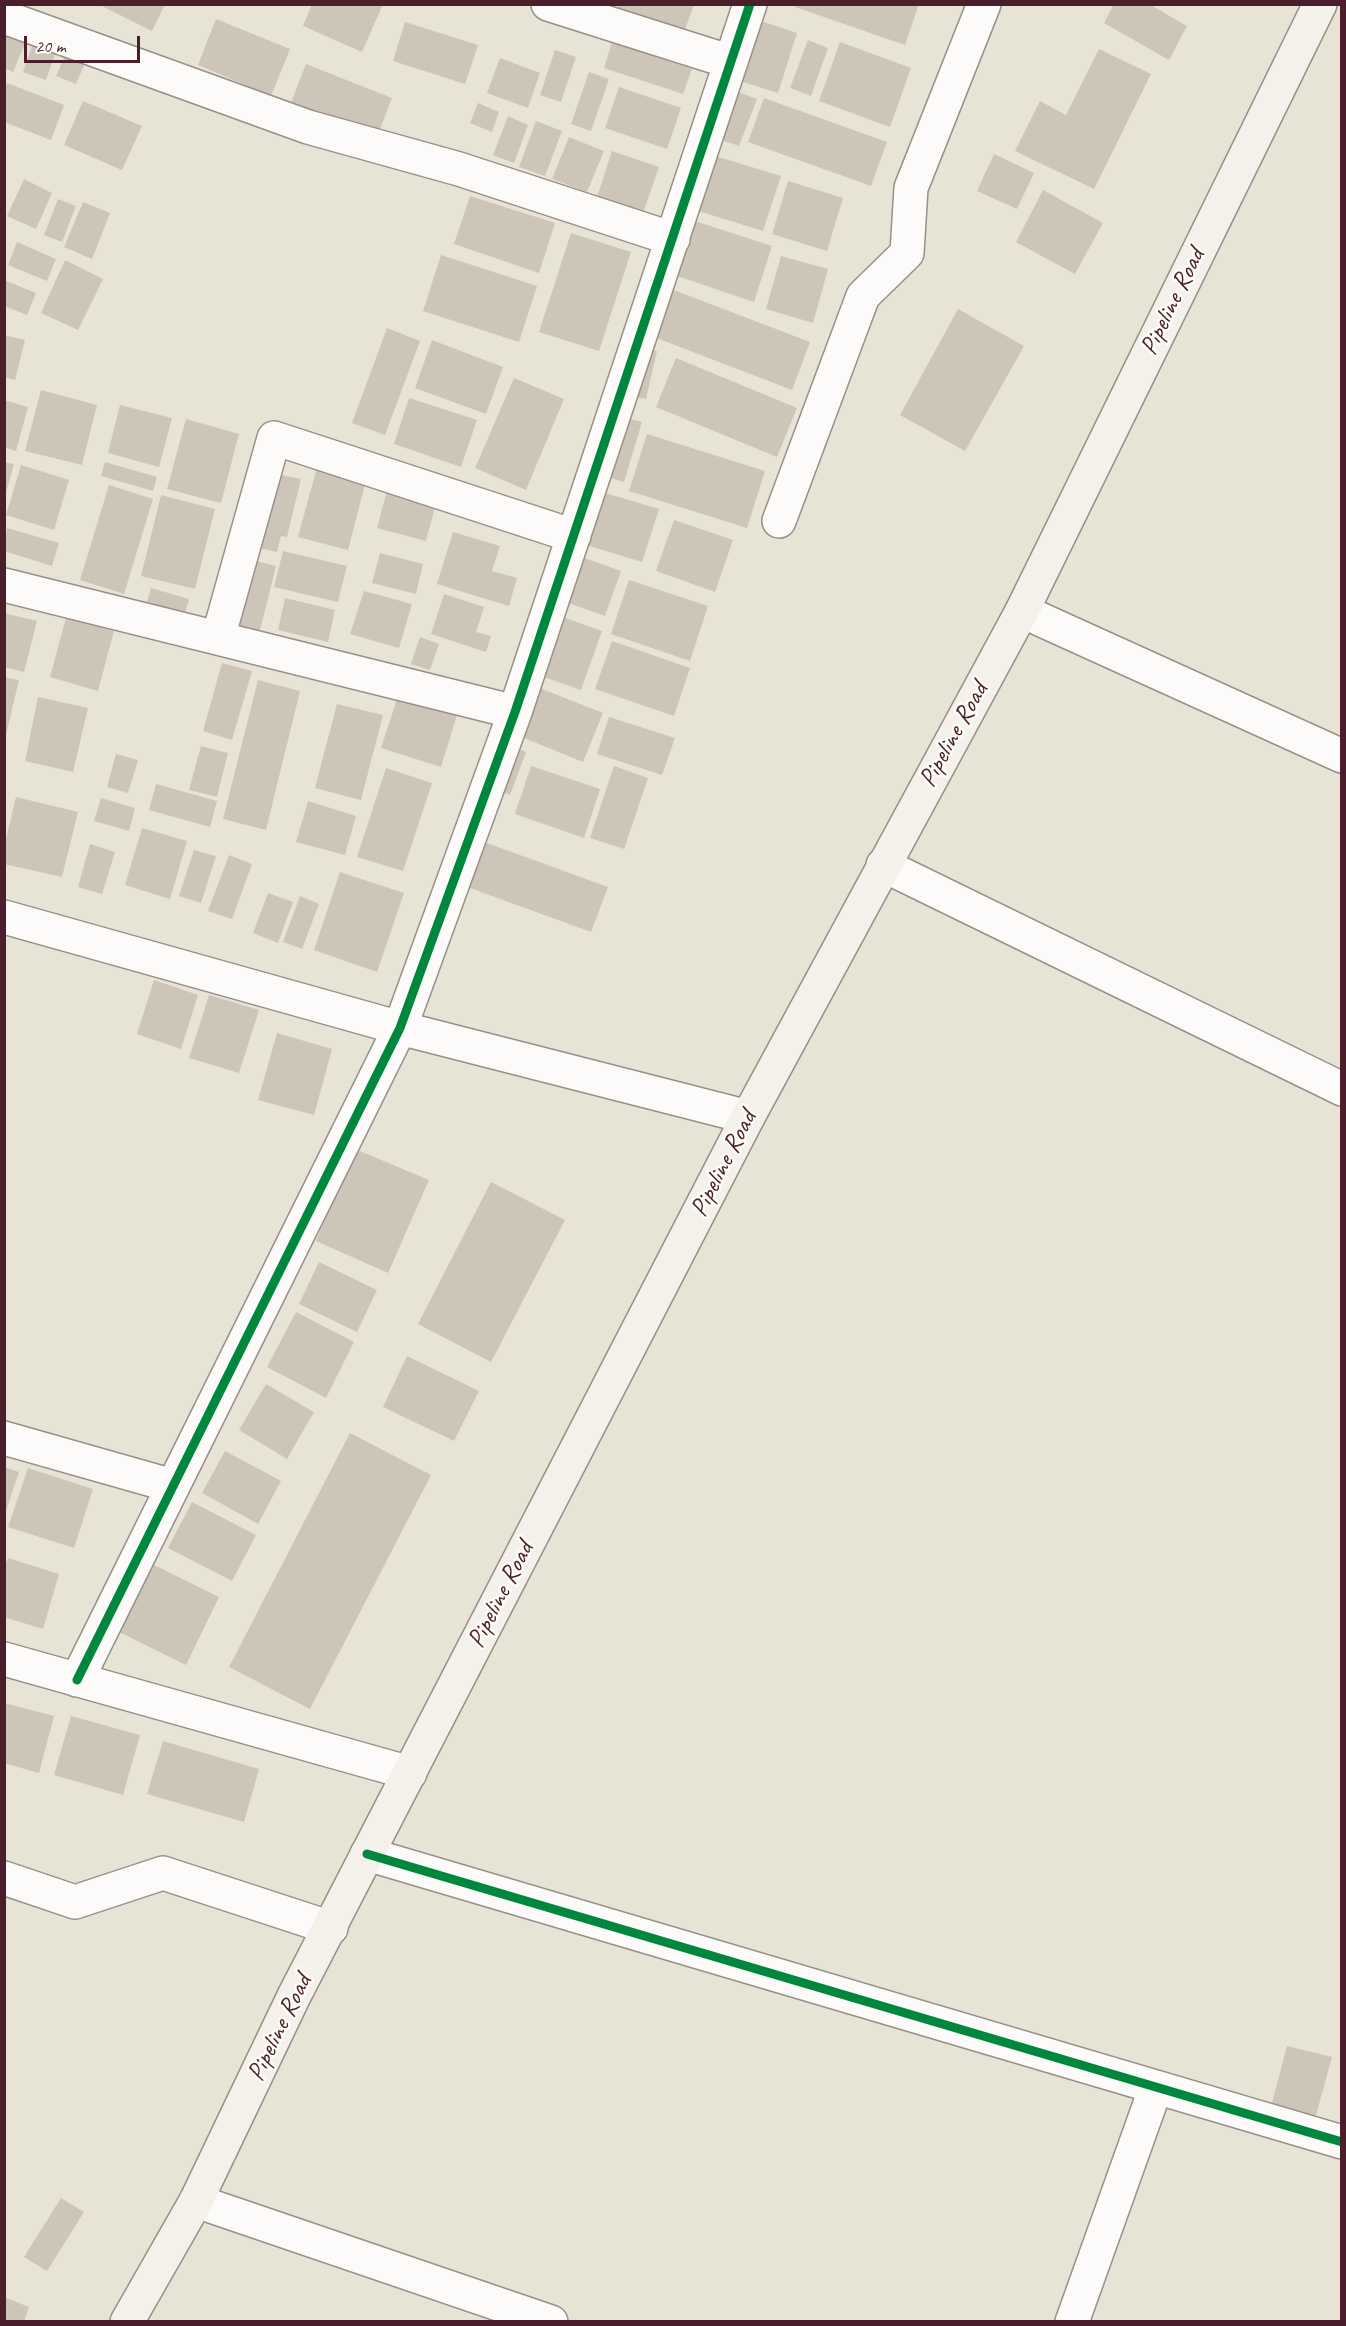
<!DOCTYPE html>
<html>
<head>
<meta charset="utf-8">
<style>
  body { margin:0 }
  #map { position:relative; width:1346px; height:2326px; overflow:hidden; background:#e8e4d5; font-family:Caveat,sans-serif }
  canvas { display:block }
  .frame { position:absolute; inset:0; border:6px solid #4a1f2b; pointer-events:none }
  .scale { position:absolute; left:24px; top:36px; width:116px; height:27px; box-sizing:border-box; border:3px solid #4a1f2b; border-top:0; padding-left:8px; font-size:18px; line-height:21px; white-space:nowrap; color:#4a1f2b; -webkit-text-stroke:4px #fdfcf7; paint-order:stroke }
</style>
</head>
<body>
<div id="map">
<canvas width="1346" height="2326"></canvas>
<div class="frame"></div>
<div class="scale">20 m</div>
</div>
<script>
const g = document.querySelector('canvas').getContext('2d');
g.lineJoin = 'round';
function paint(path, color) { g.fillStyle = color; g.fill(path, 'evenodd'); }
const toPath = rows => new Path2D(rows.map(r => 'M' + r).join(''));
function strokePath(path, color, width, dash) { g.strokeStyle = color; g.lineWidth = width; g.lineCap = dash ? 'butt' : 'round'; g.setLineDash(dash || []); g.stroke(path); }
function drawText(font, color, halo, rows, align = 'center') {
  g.font = font + ' Caveat,sans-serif'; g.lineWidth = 5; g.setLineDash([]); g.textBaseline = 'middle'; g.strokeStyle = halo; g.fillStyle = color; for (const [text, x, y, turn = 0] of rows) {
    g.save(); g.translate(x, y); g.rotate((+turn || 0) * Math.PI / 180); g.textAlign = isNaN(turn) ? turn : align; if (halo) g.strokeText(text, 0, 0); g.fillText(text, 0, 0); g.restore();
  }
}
paint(toPath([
  [98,4,165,4,152,31],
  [312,4,383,4,362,52,303,26],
  [619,4,692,4,694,5,679,45,613,20],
  [796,4,919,4,905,45,795,7],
  [1114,4,1149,4,1187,26,1169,60,1104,23],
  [216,19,290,49,271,96,198,65],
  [761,21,797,33,778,93,740,81],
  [405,22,478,45,465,84,393,61],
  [4,28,30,32,13,72,4,68],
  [38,29,61,38,46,80,23,72],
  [808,40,828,48,811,96,790,88],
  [71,42,90,51,76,84,56,76],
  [612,42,692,69,683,94,604,68],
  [840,42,911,68,890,127,819,101],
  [1099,49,1151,74,1094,189,1015,151,1040,101,1066,115],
  [555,50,576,57,561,102,540,95],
  [500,58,540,73,528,108,487,93],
  [306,64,392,98,373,147,287,113],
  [589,72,609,79,591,131,571,124],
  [7,83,64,105,51,140,4,122,4,90],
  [619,87,681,108,667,149,605,128],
  [733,90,757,99,739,146,716,138],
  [764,98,887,142,871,186,748,142],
  [83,101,142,126,122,170,64,145],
  [478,103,499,112,492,132,470,123],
  [508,116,528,125,514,163,493,155],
  [536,121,562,131,545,176,519,167],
  [569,137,604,151,587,192,552,179],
  [612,151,659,167,641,219,595,203],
  [994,154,1034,173,1017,209,977,191],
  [712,155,781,176,763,231,695,210],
  [24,179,52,193,36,229,7,216],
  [788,181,843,198,827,251,772,234],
  [1043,190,1103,223,1075,274,1016,242],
  [470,196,555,223,539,273,454,244],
  [58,199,76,206,62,242,44,235],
  [83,202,110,213,92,259,64,247],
  [695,221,772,246,754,302,677,276],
  [571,233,631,252,599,351,539,332],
  [17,242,56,259,47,281,8,265],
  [441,255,537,286,519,342,423,311],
  [781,256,828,269,813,323,766,309],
  [65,260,103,279,78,330,41,313],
  [4,280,36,293,27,315,4,306],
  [671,289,810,342,792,390,654,337],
  [958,309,1024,346,965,451,900,415],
  [387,328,420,341,385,435,352,423],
  [4,335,25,340,15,380,4,377],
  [432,340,503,367,486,414,415,388],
  [641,348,657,351,646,399,630,396],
  [676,358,797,408,777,457,656,407],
  [514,378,564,399,526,490,475,468],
  [41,390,97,405,82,465,25,451],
  [409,398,477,420,461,467,394,444],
  [4,400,28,407,16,451,4,447],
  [120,405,172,418,159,467,108,453],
  [611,414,642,422,624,482,595,473],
  [186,419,239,434,221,503,167,489],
  [647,434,765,471,747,528,629,491],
  [319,460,368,473,348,550,298,537],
  [4,462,14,464,5,496,4,496],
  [105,462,157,477,153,491,101,476],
  [21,465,69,480,54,530,6,515],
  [256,470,301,479,287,537,281,536,277,552,240,544],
  [389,483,438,496,426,541,377,528],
  [109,485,153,499,124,594,80,580],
  [592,489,659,509,642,562,576,542],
  [161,495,215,509,195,589,141,576],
  [674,520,733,540,715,592,656,571],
  [7,528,59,543,52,566,4,551],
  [453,532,500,546,492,571,517,578,509,606,437,584],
  [283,551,347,566,338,602,274,587],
  [380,553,423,564,416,594,372,583],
  [227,554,276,566,260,630,212,619],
  [579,556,621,571,605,616,563,601],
  [629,580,708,606,690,661,611,634],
  [151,588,189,599,185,613,147,602],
  [364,591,412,604,399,648,350,634],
  [444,594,484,607,476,632,491,636,486,652,431,634],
  [285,598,335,610,328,642,278,630],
  [549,612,602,631,581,690,527,671],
  [4,613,37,621,24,672,4,667],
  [66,618,114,631,98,691,50,677],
  [420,637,439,644,430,670,411,664],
  [612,641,690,668,674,716,595,689],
  [222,663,252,671,232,740,203,731],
  [4,677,19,680,5,739,4,739],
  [258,680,300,691,266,830,223,819],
  [527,683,603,713,583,762,507,731],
  [399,693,458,712,441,767,381,748],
  [38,697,88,708,73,772,25,761],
  [337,704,383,715,361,800,315,788],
  [609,717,675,738,662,775,597,754],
  [505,744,526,752,510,795,489,787],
  [201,746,228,753,217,797,189,790],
  [116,754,138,760,128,793,107,787],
  [531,766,600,789,584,838,515,814],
  [614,766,648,778,624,849,590,838],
  [386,768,432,783,403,871,357,857],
  [156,784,217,801,210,827,149,810],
  [16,797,78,812,62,877,4,864,4,847],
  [101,798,135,808,129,831,94,821],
  [308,801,356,816,345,855,296,842],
  [142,828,187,841,170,899,125,885],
  [476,839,608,887,591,932,459,884],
  [90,844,115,852,102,894,78,887],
  [194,850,216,856,201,903,179,896],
  [229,855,252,864,232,919,208,911],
  [340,872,404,893,377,972,314,950],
  [268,893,293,902,278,943,253,933],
  [300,896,319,904,302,949,283,942],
  [154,980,198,995,181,1049,137,1034],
  [209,995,259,1010,239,1073,189,1058],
  [277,1033,332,1049,314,1115,258,1100],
  [355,1149,429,1180,388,1273,316,1241],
  [491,1182,565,1220,491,1362,418,1324],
  [319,1262,377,1290,357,1332,299,1304],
  [296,1312,354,1342,326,1398,267,1367],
  [407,1356,479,1391,454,1441,383,1407],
  [266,1384,314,1412,287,1459,239,1430],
  [350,1433,431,1475,310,1709,229,1667],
  [225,1451,281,1481,258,1524,202,1493],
  [4,1467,19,1472,5,1514,4,1514],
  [28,1468,93,1489,74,1548,8,1527],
  [192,1502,256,1535,232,1581,168,1548],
  [8,1558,59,1574,43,1629,4,1617,4,1568],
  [150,1563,219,1597,186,1665,117,1631],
  [4,1703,54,1716,39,1773,4,1763],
  [71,1716,140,1735,123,1795,54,1775],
  [163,1741,259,1769,244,1822,147,1794],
  [1287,2046,1332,2057,1315,2119,1271,2107],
  [61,2198,84,2212,47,2271,24,2257],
  [4,2297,29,2307,24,2322,4,2322]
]), '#cdc5b7');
const minor = toPath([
  [548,4,731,62],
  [4,17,308,127,459,169,673,239],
  [779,521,863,296,907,253,911,188,984,4],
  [4,585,515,712],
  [1022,611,1342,756],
  [218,638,274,438,574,536],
  [883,865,1342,1089],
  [4,917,400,1028,748,1117],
  [4,1438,173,1486],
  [4,1659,410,1773],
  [77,1680,400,1028,515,712,750,4],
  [367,1854,1342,2142],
  [4,1878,75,1902,163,1873,331,1928],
  [196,2201,551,2322],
  [1072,2322,1156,2087]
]);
const secondary = toPath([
  [127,2322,196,2201,294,1996,748,1117,1022,611,1320,4]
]);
strokePath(minor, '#988f89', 36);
strokePath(secondary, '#988f89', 36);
strokePath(minor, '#fcfbf9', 33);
strokePath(secondary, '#f3f1ea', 33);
strokePath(toPath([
  [77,1680,400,1028,515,712,750,4],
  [367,1854,1342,2142]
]), '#00873e', 9);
drawText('26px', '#4a1f2b', '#fdfcf7', [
  ["Pipeline Road",1173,302,-64],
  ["Pipeline Road",954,735,-61],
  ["Pipeline Road",724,1164,-63],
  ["Pipeline Road",501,1595,-63],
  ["Pipeline Road",280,2028,-64]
]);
</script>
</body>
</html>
